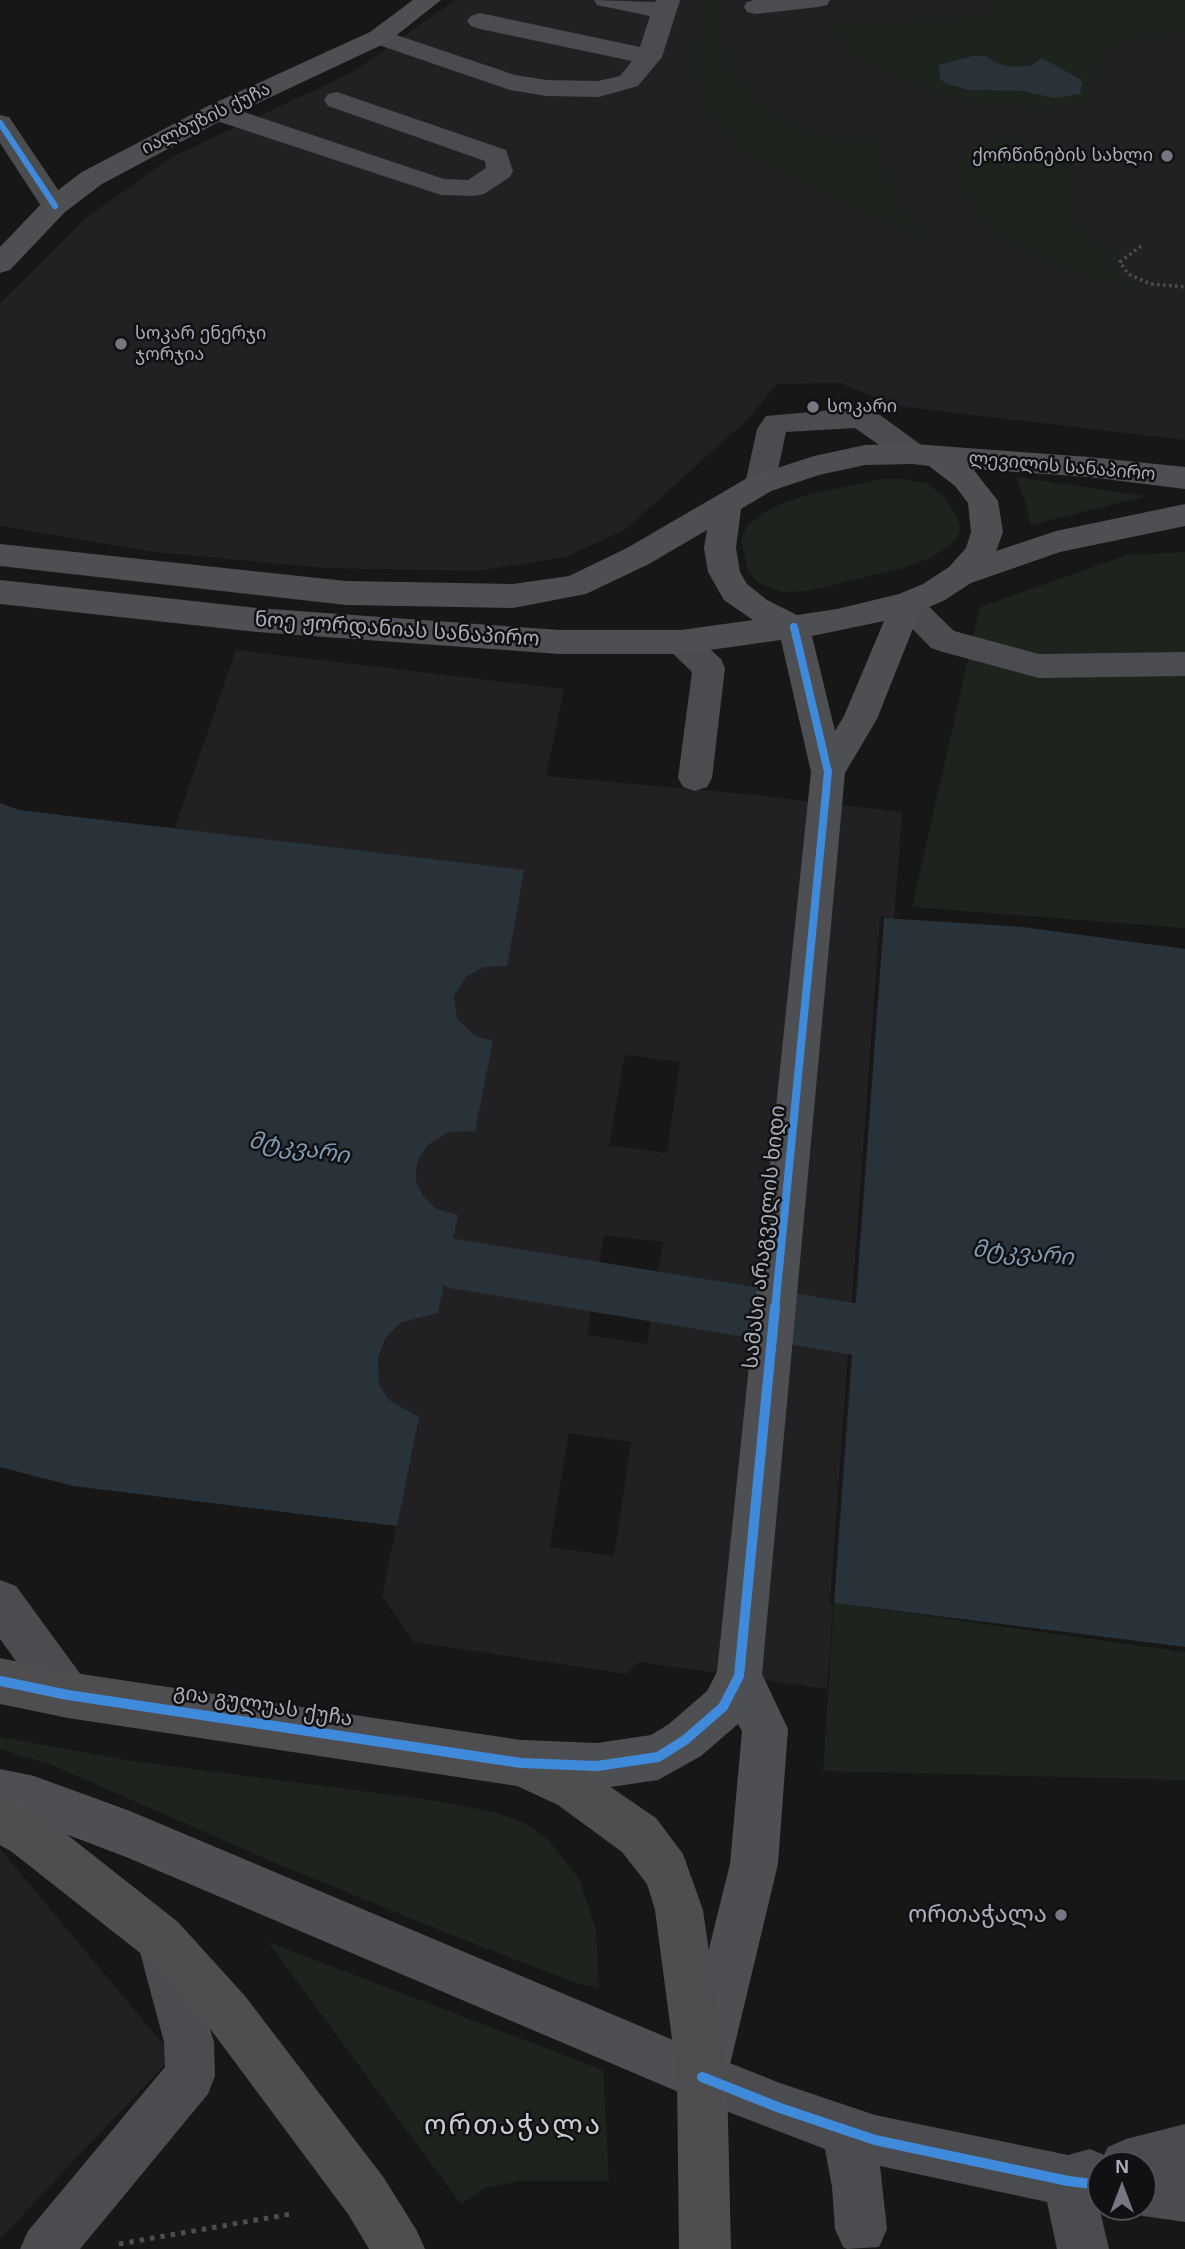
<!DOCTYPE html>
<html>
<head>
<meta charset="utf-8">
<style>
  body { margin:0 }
  #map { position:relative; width:1185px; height:2249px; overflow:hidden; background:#171717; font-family:Helvetica,sans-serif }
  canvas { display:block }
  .north { position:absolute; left:1087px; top:2151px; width:70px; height:70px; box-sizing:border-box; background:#111113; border:2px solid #4d4f55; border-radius:50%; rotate:0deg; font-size:19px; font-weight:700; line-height:28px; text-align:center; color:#a8adb8 }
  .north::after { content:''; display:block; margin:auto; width:24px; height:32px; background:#757880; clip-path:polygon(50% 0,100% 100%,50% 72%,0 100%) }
</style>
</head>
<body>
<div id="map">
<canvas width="1185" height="2249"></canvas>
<div class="north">N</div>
</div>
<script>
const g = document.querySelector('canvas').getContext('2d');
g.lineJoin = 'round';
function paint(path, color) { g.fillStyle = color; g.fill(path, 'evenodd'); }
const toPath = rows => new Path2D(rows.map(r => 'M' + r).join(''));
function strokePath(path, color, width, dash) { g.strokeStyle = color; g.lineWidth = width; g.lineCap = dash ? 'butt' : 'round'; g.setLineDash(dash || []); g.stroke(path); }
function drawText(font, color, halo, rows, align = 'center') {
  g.font = font + ' Helvetica,"Noto Sans Georgian",sans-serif'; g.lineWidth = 5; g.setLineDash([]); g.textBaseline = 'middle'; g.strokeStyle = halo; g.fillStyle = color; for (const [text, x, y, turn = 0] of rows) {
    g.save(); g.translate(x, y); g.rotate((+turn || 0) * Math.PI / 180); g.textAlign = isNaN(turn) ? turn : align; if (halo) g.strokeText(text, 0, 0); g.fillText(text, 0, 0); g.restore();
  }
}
paint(toPath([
  [455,0,1185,0,1185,440,896,406,840,383,777,384,748,419,626,529,566,557,477,571,324,568,154,552,0,526,0,303,86,218,172,157,353,72],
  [236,650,564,689,546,776,747,794,902,812,894,919,884,919,827,1689,639,1662,626,1674,414,1642,382,1596,418,1417,389,1400,379,1384,378,1358,385,1339,403,1322,437,1209,423,1196,416,1181,416,1168,420,1156,428,1144,449,1132,476,1036,457,1019,454,996,466,977,484,967,175,827],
  [625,1055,680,1062,667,1153,609,1145],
  [604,1235,663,1242,647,1344,587,1335],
  [569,1433,631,1442,614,1556,550,1547],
  [0,1849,173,2056,0,2239]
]), '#212123');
paint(toPath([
  [701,0,722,0,723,27,731,68,756,102,794,124,829,138,861,141,880,139,884,163,904,208,940,247,741,152,703,107,696,72,696,48],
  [989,0,1185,0,1185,34,1135,39,1104,52,1095,83,1084,103,1049,110,977,104,941,96,857,58,827,26,988,16],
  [1007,139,1036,141,1061,157,1070,168,1079,229,1094,241,1112,248,1118,253,1114,261,1115,269,1136,287,1089,278,1038,257,1003,239,981,219,966,198,957,175,957,159,971,147],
  [1016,477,1146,496,1030,525,1027,507],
  [882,479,906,479,928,484,943,496,957,516,961,530,955,541,934,556,904,568,808,591,782,592,758,583,748,571,741,539,747,526,762,514,783,503,807,495],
  [1185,552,1185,928,912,907,980,607,1127,555],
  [834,1603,1185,1652,1185,1780,823,1771],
  [0,1737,132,1761,424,1799,494,1812,524,1823,547,1838,579,1879,596,1930,599,1988,577,1983,464,1940,280,1865,54,1766,0,1749],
  [268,1942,603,2070,609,2181,520,2181,485,2188,461,2204]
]), '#1d241e');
paint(toPath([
  [973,56,985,56,996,63,1012,67,1030,66,1042,58,1080,79,1082,82,1080,94,1055,98,1022,91,968,90,947,84,940,79,939,65],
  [0,803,19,810,524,870,507,966,484,967,466,977,454,996,457,1019,476,1036,493,1041,475,1131,449,1132,429,1144,420,1156,416,1168,416,1181,423,1196,437,1209,458,1215,438,1313,402,1322,385,1339,378,1358,379,1384,389,1400,419,1417,397,1526,73,1486,0,1467],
  [884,918,1023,927,1185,949,1185,1647,834,1603]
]), '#2a3239');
paint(toPath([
  [884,915,845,1436,833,1606,830,1602,842,1436,880,918]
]), '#171717');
paint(toPath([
  [386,1208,456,1239,854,1303,923,1283,943,1290,951,1308,943,1326,854,1355,449,1288,367,1249,359,1232,367,1215,386,1208]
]), '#2a3239');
strokePath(toPath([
  [1141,246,1120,262,1128,274,1151,284,1185,287]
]), '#4d4e52', 3.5, [2.5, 3.5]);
strokePath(toPath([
  [119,2244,291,2214]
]), '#4d4e52', 5, [4.5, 6]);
paint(toPath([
  [594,0,655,2,656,0,680,0,662,57,638,86,599,97,547,96,510,90,370,42,366,37,370,32,379,29,515,75,547,80,598,81,620,76,632,61,480,29,471,26,467,21,471,16,480,13,640,47,650,16,597,5,594,0],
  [754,0,830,0,827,5,818,7,756,14,747,12,744,7,747,2,754,0],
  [337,92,506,150,513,171,510,177,484,194,474,196,441,195,208,118,204,112,208,106,217,104,226,106,444,179,468,180,486,168,485,161,328,106,324,100,328,94,337,92],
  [0,115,9,117,69,206,65,212,55,214,45,212,41,206,0,143,0,115],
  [855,408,880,415,924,447,928,454,924,461,913,464,902,461,855,428,786,432,775,484,771,491,760,495,749,491,745,484,757,429,766,416,855,408],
  [907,592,918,596,954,631,1039,654,1185,652,1185,676,1039,678,943,652,931,648,896,612,891,604,896,596,907,592],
  [681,630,693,634,721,659,725,668,712,778,707,787,695,791,683,787,678,778,692,672,669,650,665,642,669,634,681,630],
  [0,1580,16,1586,84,1679,91,1695,84,1711,68,1718,52,1711,0,1639,0,1580],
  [161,1917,178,1924,214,2042,215,2076,208,2094,80,2249,20,2249,28,2231,165,2067,164,2042,137,1941,144,1924,161,1917],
  [702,2052,780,2083,875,2115,1068,2155,1090,2149,1104,2155,1108,2147,1126,2139,1185,2124,1185,2222,1143,2216,1125,2208,1143,2207,1143,2165,1101,2165,1101,2207,1110,2207,1100,2211,1109,2249,1057,2249,1047,2202,880,2166,887,2229,879,2247,847,2249,843,2247,835,2229,832,2187,825,2149,684,2095,677,2077,684,2059,702,2052]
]), '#4b4c50');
paint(toPath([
  [413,0,441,0,388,42,226,118,102,184,65,212,10,270,0,273,0,247,45,200,82,172,208,106,370,32,413,0],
  [913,444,1089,457,1185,467,1185,489,1089,477,973,469,998,501,1003,532,996,551,1056,531,1185,504,1185,526,1060,552,971,583,945,600,920,611,877,719,845,773,762,1674,788,1729,778,1864,727,2077,720,2095,702,2102,126,1857,34,1822,0,1815,0,1769,34,1776,130,1811,685,2045,730,1864,742,1731,738,1724,701,1756,658,1780,597,1789,523,1786,507,1779,500,1763,507,1747,523,1740,597,1743,651,1735,669,1724,707,1691,717,1672,811,772,781,640,681,654,560,654,257,632,0,604,0,580,257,608,560,630,681,630,753,620,724,600,708,572,704,548,707,530,649,564,586,594,513,608,346,605,0,566,0,544,346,581,513,584,569,576,627,548,749,477,814,456,865,445,913,444],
  [913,464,929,466,955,486,968,503,971,532,966,548,949,567,923,584,899,594,837,609,797,615,767,600,747,584,740,572,736,548,741,509,771,491,819,475,865,465,913,464],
  [884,621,844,716,835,731,812,636,884,621]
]), '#4d4f52');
paint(toPath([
  [0,1658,68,1672,521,1740,590,1773,656,1818,683,1854,703,1910,727,2077,731,2249,679,2249,677,2077,655,1910,647,1884,622,1852,558,1805,517,1786,68,1718,0,1704,0,1658],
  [0,1797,46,1818,178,1922,245,1996,384,2178,417,2231,425,2249,369,2249,348,2214,211,2030,144,1956,12,1852,0,1845,0,1797]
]), '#4e4e51');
strokePath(toPath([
  [0,123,55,206]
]), '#408adc', 6);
strokePath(toPath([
  [775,1309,828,772,794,627]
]), '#408adc', 8);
strokePath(toPath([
  [0,1681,68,1695,521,1763,597,1766,658,1757,685,1740,723,1707,739,1676,775,1307],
  [702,2077,780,2108,875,2140,1068,2181,1101,2185]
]), '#408adc', 10);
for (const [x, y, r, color] of [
  [1167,156,7,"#757880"],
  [121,344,7,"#757880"],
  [813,407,7,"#757880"],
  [1061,1915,7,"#757880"]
]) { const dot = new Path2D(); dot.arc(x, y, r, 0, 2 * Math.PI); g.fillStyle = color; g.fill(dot); strokePath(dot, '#111113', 2.5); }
drawText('18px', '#a8adb8', '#111113', [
  ["იალბუზის ქუჩა",206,119,-26],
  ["ლევილის სანაპირო",1062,467,5]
]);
drawText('18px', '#a8adb8', '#111113', [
  ["ქორწინების სახლი",1153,156,"right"],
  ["სოკარ ენერჯი",135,334],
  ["ჯორჯია",135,355],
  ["სოკარი",827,407]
], 'left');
drawText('21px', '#a8adb8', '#111113', [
  ["ნოე ჟორდანიას სანაპირო",397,630,4],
  ["სამასი არაგველის ხიდი",765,1237,-84],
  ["გია გულუას ქუჩა",263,1706,9]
]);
drawText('italic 23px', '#7f9bb3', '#111113', [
  ["მტკვარი",299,1149,9],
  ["მტკვარი",1023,1254,5]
]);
drawText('24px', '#a8adb8', '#111113', [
  ["ორთაჭალა",1047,1915]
], 'right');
g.letterSpacing = '2px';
drawText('28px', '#c9ccd4', '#111113', [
  ["ორთაჭალა",513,2126]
]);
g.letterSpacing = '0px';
</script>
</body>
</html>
